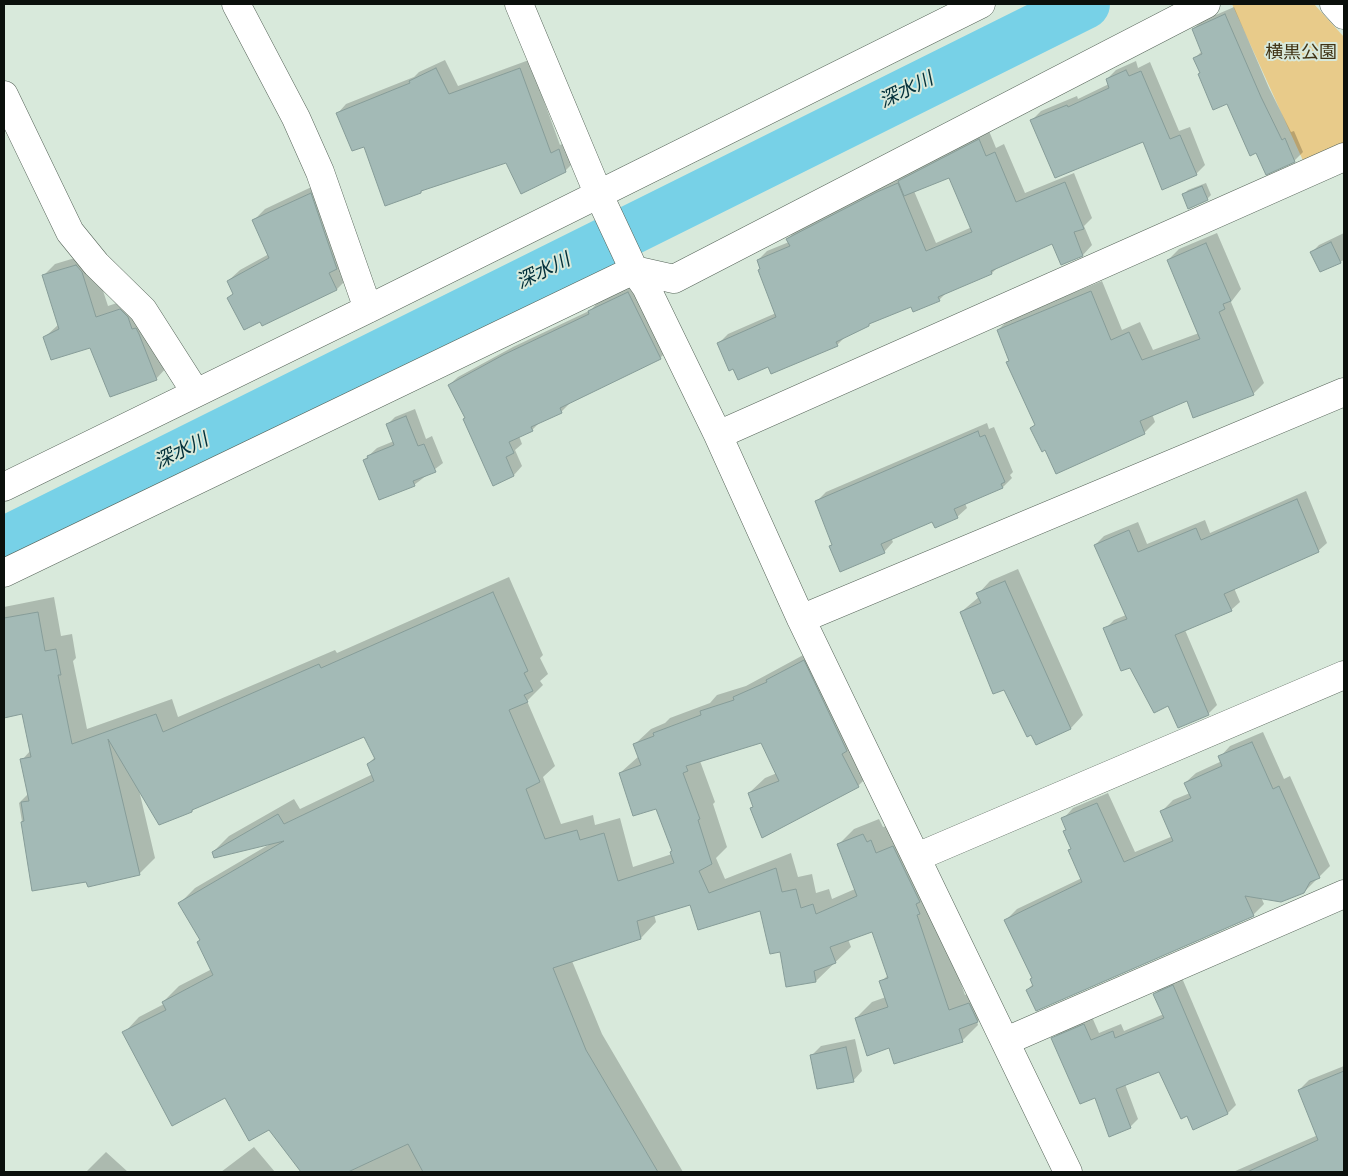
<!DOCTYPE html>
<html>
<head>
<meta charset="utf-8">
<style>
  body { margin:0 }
  #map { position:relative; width:1348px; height:1176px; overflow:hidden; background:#d8e9db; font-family:Overpass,sans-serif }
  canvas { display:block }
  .frame { position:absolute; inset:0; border:5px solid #0b100c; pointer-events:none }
</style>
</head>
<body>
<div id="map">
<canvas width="1348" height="1176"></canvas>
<div class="frame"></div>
</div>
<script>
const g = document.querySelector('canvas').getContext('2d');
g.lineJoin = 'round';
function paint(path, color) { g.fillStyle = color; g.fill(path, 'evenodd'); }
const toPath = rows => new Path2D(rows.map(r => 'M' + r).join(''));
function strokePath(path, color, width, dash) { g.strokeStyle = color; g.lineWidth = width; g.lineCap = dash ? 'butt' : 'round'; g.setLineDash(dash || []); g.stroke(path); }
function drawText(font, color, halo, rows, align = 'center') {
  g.font = font + ' Overpass,"Noto Sans JP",sans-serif'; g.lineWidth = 4; g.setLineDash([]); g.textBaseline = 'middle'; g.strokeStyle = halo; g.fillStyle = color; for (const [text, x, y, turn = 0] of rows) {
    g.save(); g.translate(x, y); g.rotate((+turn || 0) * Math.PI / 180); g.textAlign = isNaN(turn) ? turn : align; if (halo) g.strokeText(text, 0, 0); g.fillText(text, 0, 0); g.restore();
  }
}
paint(toPath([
  [1232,4,1314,4,1344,37,1344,150,1305,165]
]), '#e8cb8a');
paint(toPath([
  [1234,7,1269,88,1291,132,1294,131,1303,152,1294,161,1257,151,1228,103,1201,72,1195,58,1202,51,1193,29,1202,21],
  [445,60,458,86,529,60,560,145,568,141,574,162,565,171,506,162,425,188,421,192,365,145,338,113,346,104,414,77,419,72],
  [1136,61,1138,68,1150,62,1179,131,1190,127,1205,165,1196,174,1144,140,1032,120,1041,111,1077,96,1078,99,1109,84,1107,79,1116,70],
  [989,131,996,148,1004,144,1025,193,1074,173,1092,218,1084,226,1092,245,1083,255,1061,264,1052,242,999,266,992,273,948,291,939,300,912,305,873,322,846,336,837,345,769,366,719,343,728,334,776,313,758,260,767,251,789,242,787,239,797,230,904,176],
  [950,177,972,227,936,243,914,191],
  [322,182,348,278,337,289,302,307,300,305,229,298,234,293,228,281,240,270,269,254,253,221,265,209],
  [1206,183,1211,195,1207,199,1184,194,1188,190],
  [1217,233,1241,289,1231,302,1264,383,1253,394,1187,399,1152,414,1155,422,1144,433,1046,448,1032,428,1036,424,1007,362,1010,360,998,330,1009,319,1102,281,1122,330,1140,322,1153,350,1199,333,1168,260,1179,249],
  [1344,233,1344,260,1320,271,1312,252,1319,245],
  [88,254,93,260,108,306,132,298,167,367,156,379,90,347,45,337,59,324,44,275,55,264],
  [637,284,669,349,660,358,570,403,561,412,541,421,532,430,519,436,522,444,515,450,522,466,514,475,493,484,466,417,449,385,458,377,513,347,591,310,598,302],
  [415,409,426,439,432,436,443,463,414,485,364,460,377,448,394,441,387,425,395,417],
  [987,423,989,429,994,427,1013,472,1010,475,1012,478,1003,487,965,503,967,508,957,517,933,520,891,538,893,542,884,552,830,546,833,544,816,502,826,492],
  [1306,491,1327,543,1318,551,1234,588,1240,602,1231,610,1185,630,1217,705,1208,714,1169,704,1131,666,1105,629,1114,620,1126,615,1095,545,1104,536,1138,522,1147,544,1205,520,1210,533],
  [1018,569,1083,715,1071,728,1037,744,961,612,979,597,978,594,990,581],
  [509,577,543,655,540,658,548,674,540,681,543,685,527,701,555,766,543,777,561,824,593,815,595,825,620,818,633,867,672,854,673,851,657,807,620,773,639,756,635,744,651,729,665,723,670,718,710,703,717,695,746,686,820,646,874,770,858,786,752,808,754,806,749,793,765,778,777,773,762,742,700,761,715,802,713,804,727,847,716,858,725,879,791,853,798,877,812,874,816,893,829,889,832,899,855,889,839,844,854,829,879,819,883,827,887,826,932,900,965,995,985,988,993,1006,977,1022,978,1025,962,1041,890,1047,856,1018,872,1002,886,997,881,982,888,975,872,930,848,939,851,947,816,981,781,950,761,909,691,903,654,914,656,922,641,938,572,961,602,1034,683,1172,303,1172,270,1128,225,1097,124,1033,139,1017,164,1004,163,1002,179,986,212,969,201,940,180,903,195,888,270,844,213,852,229,836,294,799,300,809,373,774,368,764,375,757,365,735,196,806,192,811,139,790,155,858,139,874,33,890,19,803,29,793,22,760,31,750,23,713,5,716,4,708,4,607,54,597,61,636,72,634,76,658,73,661,87,729,172,699,178,717,335,650,337,653],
  [1263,732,1284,779,1290,776,1330,866,1304,892,1261,897,1264,904,1253,915,1027,990,1033,984,1033,977,1006,920,1017,909,1082,878,1063,819,1073,808,1108,793,1135,852,1173,836,1162,811,1173,800,1190,793,1185,783,1196,773,1222,761,1220,757,1230,746],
  [1182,978,1236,1105,1228,1113,1159,1070,1125,1084,1138,1119,1130,1127,1095,1096,1053,1039,1061,1030,1092,1017,1099,1033,1121,1024,1124,1031,1164,1014,1155,994,1163,986],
  [855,1039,862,1071,853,1081,812,1055,821,1046],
  [1344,1066,1344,1168,1335,1172,1233,1172,1318,1135,1299,1090,1309,1080],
  [254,1147,275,1172,221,1172],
  [106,1152,128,1172,86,1172]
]), '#0003');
strokePath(toPath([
  [4,542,1085,4]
]), '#77d1e7', 50);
const building = toPath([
  [1225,14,1261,97,1282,140,1285,138,1295,162,1266,175,1256,153,1250,156,1227,104,1213,110,1198,74,1200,73,1193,58,1202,54,1192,29,1225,14],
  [436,68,449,94,520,68,551,153,559,149,566,172,521,194,506,163,421,191,421,193,385,206,364,147,352,151,336,113,410,83,409,81,436,68],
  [1126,70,1129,76,1141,71,1170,139,1180,135,1197,175,1162,190,1143,142,1055,178,1030,120,1067,105,1068,107,1109,88,1106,79,1126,70],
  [979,139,986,156,995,152,1016,202,1065,182,1084,229,1074,232,1083,256,1061,265,1052,244,991,271,992,274,938,297,940,301,913,312,911,307,869,324,869,326,836,342,838,346,771,374,768,367,738,380,733,369,729,371,717,343,776,317,758,270,760,269,757,260,790,246,786,239,877,192,898,183,926,251,972,232,949,178,904,196,898,181,979,139],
  [1202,186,1208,200,1188,209,1182,194,1202,186],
  [311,193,337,269,329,273,337,290,262,326,260,322,244,330,227,298,233,294,227,281,269,258,252,220,311,193],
  [1331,242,1341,263,1320,272,1310,252,1331,242],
  [1206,243,1231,301,1223,304,1225,309,1219,312,1254,395,1193,418,1187,401,1140,421,1145,434,1056,474,1045,450,1042,452,1030,428,1035,425,1006,362,1009,361,997,330,1091,291,1111,340,1129,332,1142,360,1200,339,1167,260,1206,243],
  [76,265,82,272,96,317,120,309,128,317,132,329,136,328,139,334,157,380,110,397,90,348,51,360,43,337,59,329,42,275,76,265],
  [628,292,661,359,560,408,562,413,531,427,533,431,509,442,514,453,506,457,514,476,493,486,463,419,465,418,448,385,503,355,589,314,588,311,628,292],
  [406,416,418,446,424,444,436,472,413,481,415,486,379,500,363,460,368,458,367,456,394,445,386,424,406,416],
  [978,431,980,437,985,435,1005,482,1001,484,1003,488,954,509,958,518,935,528,932,522,881,544,885,553,840,572,829,546,832,545,815,501,978,431],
  [1297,499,1319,552,1224,594,1232,611,1175,635,1209,715,1178,728,1168,706,1154,713,1130,668,1121,671,1103,628,1127,619,1094,545,1129,530,1138,552,1196,528,1201,540,1297,499],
  [1005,581,1071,729,1036,745,1031,735,1027,737,1004,690,993,694,960,612,981,603,976,593,1005,581],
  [493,592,528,671,524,673,533,691,524,695,528,702,509,710,540,782,526,789,545,839,577,830,580,840,604,833,618,881,674,863,670,852,672,851,656,809,633,816,619,773,641,765,633,744,654,736,653,733,701,715,700,711,734,700,733,697,767,682,766,680,804,660,847,751,842,754,859,787,762,838,750,808,753,807,748,793,779,781,761,743,686,766,688,771,683,773,700,819,698,820,712,864,699,871,709,893,776,868,782,892,796,889,801,908,813,904,816,914,857,896,837,844,863,834,867,842,871,840,876,853,893,846,920,902,916,904,920,914,917,915,949,1010,969,1003,978,1022,959,1029,963,1042,894,1064,889,1048,867,1056,855,1018,888,1007,879,981,888,978,872,932,830,947,836,963,814,971,816,982,786,987,780,952,770,954,760,911,698,930,690,905,637,921,641,939,553,968,586,1050,658,1172,423,1172,408,1144,348,1172,301,1172,269,1130,249,1141,225,1098,172,1126,122,1032,166,1010,162,1002,213,975,197,942,200,940,178,903,284,841,214,858,212,852,278,814,284,824,374,781,367,764,375,759,364,737,192,810,192,812,159,825,108,739,140,875,88,887,86,882,32,891,21,822,24,821,21,802,29,801,20,759,31,757,22,714,4,718,4,618,38,612,45,651,56,649,61,675,58,675,72,744,156,714,163,732,319,664,321,668,493,592],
  [1252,742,1273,789,1279,786,1320,878,1310,882,1304,893,1281,902,1245,896,1254,916,1036,1011,1026,990,1033,986,1030,979,1032,978,1004,920,1082,882,1068,850,1071,849,1063,831,1066,830,1061,818,1097,803,1124,862,1173,841,1160,811,1191,798,1184,783,1222,766,1218,756,1252,742],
  [1173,985,1228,1114,1193,1130,1187,1116,1181,1119,1159,1072,1116,1089,1131,1128,1109,1137,1095,1098,1080,1104,1051,1038,1084,1024,1091,1040,1113,1031,1115,1038,1164,1018,1153,994,1173,985],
  [846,1047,854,1082,817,1089,810,1055,846,1047],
  [1344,1071,1344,1172,1247,1172,1318,1140,1298,1090,1344,1071]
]);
paint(building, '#a3bab6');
strokePath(building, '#869c98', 1);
const minor = toPath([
  [236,4,296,118,320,172,368,309],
  [519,4,598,193,634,270,646,287,718,435,801,619,1068,1172],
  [1334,4,1344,15],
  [4,95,70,232,96,264,143,310,196,393],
  [718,435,1344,157],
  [4,487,368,309,981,4],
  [4,573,634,270,674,279,1206,4],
  [801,619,1344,392],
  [917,857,1344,675],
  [1006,1041,1344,894]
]);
strokePath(minor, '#556358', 29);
strokePath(minor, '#fff', 28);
drawText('18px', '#403315', '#d8e9db', [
  ["横黒公園",1301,54]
]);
drawText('italic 19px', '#022f39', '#d8e9db', [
  ["深水川",907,92,-26],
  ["深水川",544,273,-26],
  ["深水川",182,453,-26]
]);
</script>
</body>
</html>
